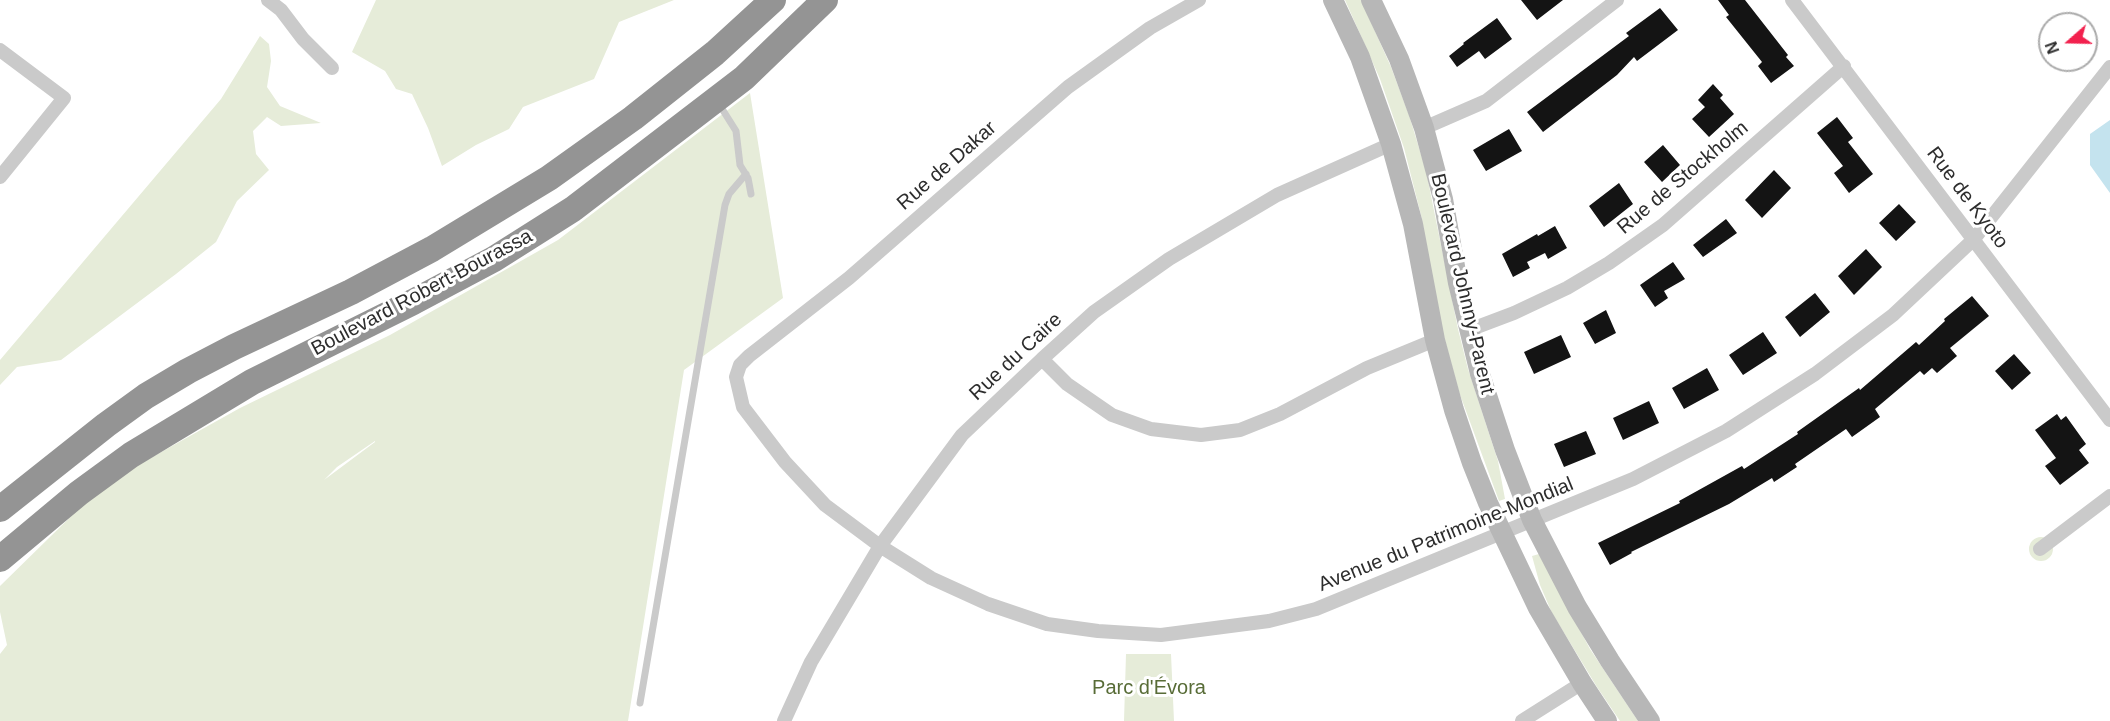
<!DOCTYPE html>
<html>
<head>
<meta charset="utf-8">
<style>
  body { margin:0 }
  #map { position:relative; width:2110px; height:721px; overflow:hidden; background:#fff; font-family:Helvetica,sans-serif }
  canvas { display:block }
  .north { position:absolute; left:2038px; top:12px; width:60px; height:60px; box-sizing:border-box; background:#fff; border:2px solid #ababab; border-radius:50%; rotate:250deg; font-size:16px; font-weight:700; line-height:24px; text-align:center; color:#2d2d2d }
  .north::after { content:''; display:block; margin:auto; width:21px; height:27px; background:#f2214e; clip-path:polygon(50% 0,100% 100%,50% 72%,0 100%) }
</style>
</head>
<body>
<div id="map">
<canvas width="2110" height="721"></canvas>
<div class="north">N</div>
</div>
<script>
const g = document.querySelector('canvas').getContext('2d');
g.lineJoin = 'round';
function paint(path, color) { g.fillStyle = color; g.fill(path, 'evenodd'); }
const toPath = rows => new Path2D(rows.map(r => 'M' + r).join(''));
function strokePath(path, color, width, dash) { g.strokeStyle = color; g.lineWidth = width; g.lineCap = dash ? 'butt' : 'round'; g.setLineDash(dash || []); g.stroke(path); }
function drawText(font, color, halo, rows, align = 'center') {
  g.font = font + ' Helvetica,sans-serif'; g.lineWidth = 6; g.setLineDash([]); g.textBaseline = 'middle'; g.strokeStyle = halo; g.fillStyle = color; for (const [text, x, y, turn = 0] of rows) {
    g.save(); g.translate(x, y); g.rotate((+turn || 0) * Math.PI / 180); g.textAlign = isNaN(turn) ? turn : align; if (halo) g.strokeText(text, 0, 0); g.fillText(text, 0, 0); g.restore();
  }
}
paint(toPath([
  [376,0,674,0,619,22,594,79,523,107,509,129,476,145,442,166,428,128,412,94,396,89,385,71,352,52],
  [1345,0,1361,0,1391,67,1409,115,1426,171,1458,329,1468,369,1498,461,1505,499,1499,501,1459,392,1444,337,1430,273,1422,219,1404,148,1380,79],
  [260,36,269,44,271,61,267,87,280,106,321,123,281,126,267,117,253,131,256,154,269,170,237,201,216,242,176,274,61,360,17,367,0,385,0,360,221,99],
  [750,93,783,298,684,370,628,721,0,721,0,654,7,645,0,612,0,586,104,484,240,408,390,335,558,240],
  [375,441,375,442,324,480,337,467],
  '2029 549a12 12 0 1 1 24 0a12 12 0 1 1-24 0Z',
  [1539,554,1590,649,1638,721,1620,721,1597,687,1552,613,1540,585,1532,556],
  [1126,654,1171,654,1174,721,1124,721]
]), '#e6ecd9');
paint(toPath([
  [2110,120,2110,193,2090,165,2090,134]
]), '#c4e3ee');
paint(toPath([
  [1521,0,1563,0,1537,20],
  [1718,0,1745,0,1788,55,1786,57,1794,66,1771,83,1758,66,1762,62,1726,17,1729,15],
  [1660,8,1678,30,1637,61,1634,57,1617,75,1543,132,1527,112,1629,36,1626,33],
  [1497,18,1512,39,1485,59,1479,51,1457,67,1449,56,1464,44,1463,43],
  [1713,84,1723,95,1720,98,1734,114,1709,137,1692,119,1705,107,1698,100],
  [1837,117,1853,138,1848,142,1873,174,1849,193,1834,173,1843,166,1817,133],
  [1509,129,1522,151,1486,171,1473,150],
  [1663,145,1680,165,1662,182,1644,162],
  [1774,170,1791,188,1762,218,1745,200],
  [1619,183,1633,204,1604,227,1589,206],
  [1899,204,1916,222,1896,241,1879,223],
  [1726,219,1737,233,1703,257,1693,245],
  [1555,226,1567,248,1548,259,1545,253,1527,262,1530,268,1513,277,1502,254,1537,234,1538,236],
  [1866,249,1882,267,1854,295,1838,276],
  [1673,262,1685,279,1664,291,1668,298,1655,307,1640,285],
  [1815,293,1830,312,1800,337,1785,317],
  [1972,296,1989,316,1950,348,1957,356,1937,373,1932,368,1924,375,1920,371,1875,409,1880,417,1852,437,1846,429,1795,464,1797,467,1774,482,1772,478,1729,504,1631,552,1632,553,1610,565,1598,543,1680,503,1679,501,1742,466,1744,469,1798,434,1797,432,1859,388,1860,390,1916,342,1919,345,1945,321,1944,319],
  [1606,310,1616,333,1595,344,1583,323],
  [1763,332,1777,353,1743,375,1729,355],
  [1561,335,1571,357,1534,374,1524,352],
  [2014,354,2031,373,2012,390,1995,371],
  [1707,368,1719,390,1684,409,1672,388],
  [1649,401,1659,423,1623,440,1613,418],
  [2057,414,2061,420,2066,416,2086,444,2079,450,2089,463,2060,485,2045,466,2056,458,2035,430],
  [1586,431,1596,454,1564,467,1554,444]
]), '#141414');
strokePath(toPath([
  [719,104,736,131,740,165,748,178,751,194],
  [640,703,725,205,729,194,746,174]
]), '#cacaca', 7);
strokePath(toPath([
  [268,0,281,10,303,39,332,68],
  [1199,0,1150,28,1068,87,849,278,749,356,740,365,736,377,743,407,785,462,825,505,880,546,931,578,988,604,1047,624,1098,631,1161,635,1269,621,1316,609,1633,479,1726,431,1815,374,1893,315,1974,239,2110,67],
  [1792,0,2110,420],
  [0,50,64,98,0,177],
  [1424,128,1486,101,1617,0],
  [1469,330,1514,313,1567,288,1609,263,1663,225,1844,66],
  [1042,359,1067,384,1112,415,1151,429,1201,435,1240,430,1280,414,1367,368,1435,340],
  [2040,549,2110,496],
  [784,721,811,662,880,546,962,435,1042,359,1094,312,1169,259,1277,195,1391,144],
  [1522,721,1582,683]
]), '#cacaca', 14);
strokePath(toPath([
  [1333,0,1360,57,1391,144,1413,224,1435,340,1454,410,1472,463,1488,503,1538,608,1582,683,1607,721],
  [1371,0,1399,59,1424,128,1443,199,1458,283,1480,374,1505,450,1532,520,1577,607,1610,661,1650,721]
]), '#b7b7b7', 20);
strokePath(toPath([
  [0,509,106,425,146,396,188,371,234,347,351,292,432,249,549,178,633,118,715,53,773,0],
  [0,559,79,493,131,455,252,382,413,302,494,259,573,209,744,78,825,0]
]), '#949494', 26);
drawText('20px', '#2d2d2d', '#fff', [
  ["Rue de Dakar",947,166,-41],
  ["Rue de Stockholm",1683,178,-40],
  ["Rue de Kyoto",1967,198,53],
  ["Boulevard Johnny-Parent",1462,284,77],
  ["Boulevard Robert-Bourassa",422,293,-28],
  ["Rue du Caire",1016,357,-43],
  ["Avenue du Patrimoine-Mondial",1446,535,-22]
]);
drawText('20px', '#586c37', '#fff', [
  ["Parc d'Évora",1149,688]
]);
</script>
</body>
</html>
